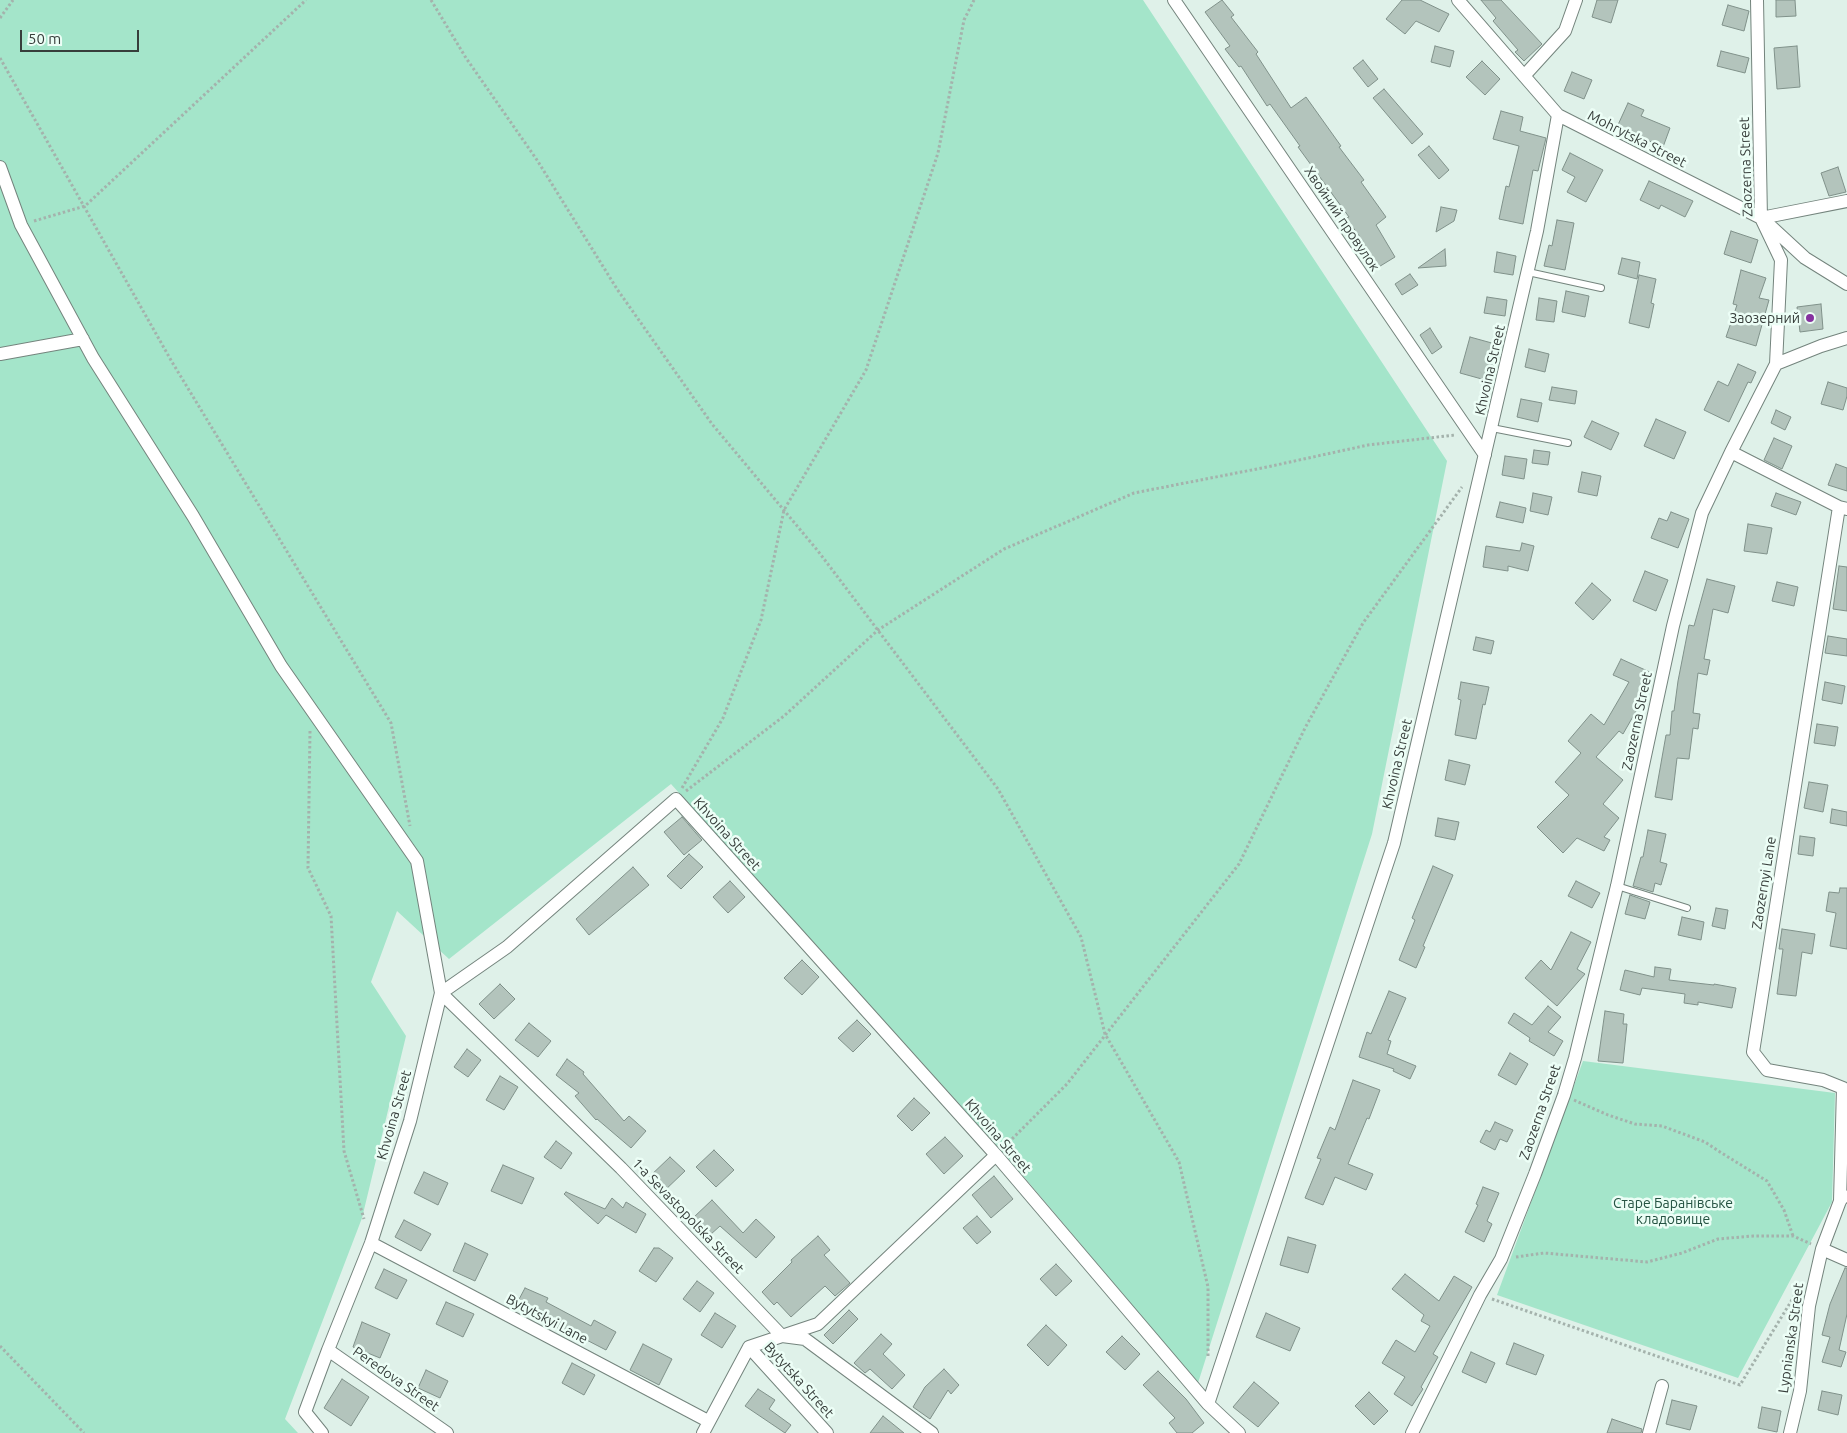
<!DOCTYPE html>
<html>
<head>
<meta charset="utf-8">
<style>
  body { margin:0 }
  #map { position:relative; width:1847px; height:1433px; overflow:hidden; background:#dff1e9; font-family:Ubuntu,sans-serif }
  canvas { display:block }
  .scale { position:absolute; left:20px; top:30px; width:119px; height:22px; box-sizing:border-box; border:2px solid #373e3b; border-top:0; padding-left:6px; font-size:15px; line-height:18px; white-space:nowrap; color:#373e3b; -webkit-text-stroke:4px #ecfef6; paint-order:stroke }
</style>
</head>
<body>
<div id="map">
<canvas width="1847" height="1433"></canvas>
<div class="scale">50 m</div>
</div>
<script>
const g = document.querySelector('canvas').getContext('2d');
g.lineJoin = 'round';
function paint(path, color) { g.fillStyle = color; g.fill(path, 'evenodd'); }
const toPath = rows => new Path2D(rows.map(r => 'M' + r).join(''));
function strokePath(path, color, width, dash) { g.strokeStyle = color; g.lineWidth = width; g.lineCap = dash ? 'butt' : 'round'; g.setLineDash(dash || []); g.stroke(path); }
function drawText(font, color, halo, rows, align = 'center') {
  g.font = font + ' Ubuntu,sans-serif'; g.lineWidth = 5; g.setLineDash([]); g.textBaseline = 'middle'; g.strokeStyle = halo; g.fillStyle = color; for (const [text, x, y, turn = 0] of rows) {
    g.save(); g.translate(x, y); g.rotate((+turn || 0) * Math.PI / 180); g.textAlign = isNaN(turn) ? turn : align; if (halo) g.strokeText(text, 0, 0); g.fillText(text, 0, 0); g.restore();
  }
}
paint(toPath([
  [0,0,1143,0,1447,461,1372,834,1198,1383,1008,1158,671,784,449,959,397,911,371,982,406,1036,362,1218,285,1419,298,1433,0,1433],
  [1583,1061,1835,1093,1832,1202,1738,1378,1497,1295]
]), '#a4e5ca');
const building = toPath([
  [1222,0,1234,15,1231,17,1258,52,1256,54,1291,108,1306,97,1341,146,1339,147,1364,180,1361,182,1386,217,1376,225,1395,257,1377,268,1362,242,1363,241,1346,218,1349,217,1298,147,1300,146,1270,104,1267,106,1241,66,1239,67,1225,49,1230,46,1205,12,1222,0],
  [1402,0,1420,0,1449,14,1439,32,1416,21,1405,34,1386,19,1402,0],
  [1481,0,1501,0,1542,44,1524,61,1515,52,1518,50,1493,21,1496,18,1481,0],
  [1597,0,1618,0,1611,23,1592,17,1597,0],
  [1776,0,1795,0,1796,16,1776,17,1776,0],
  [1728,5,1749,11,1744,31,1722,25,1728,5],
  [1435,46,1454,51,1450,67,1431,62,1435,46],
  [1797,46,1800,87,1777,89,1774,48,1797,46],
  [1721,51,1749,58,1745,73,1717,66,1721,51],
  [1363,60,1378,79,1368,87,1353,68,1363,60],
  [1482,61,1500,79,1485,95,1466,77,1482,61],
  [1572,72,1592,80,1584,99,1564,91,1572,72],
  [1384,89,1423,134,1412,144,1373,98,1384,89],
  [1628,103,1644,110,1641,116,1670,128,1663,147,1617,127,1628,103],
  [1501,111,1523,117,1520,131,1546,138,1538,171,1533,170,1523,224,1499,219,1506,186,1509,187,1519,146,1493,139,1501,111],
  [1429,146,1449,170,1439,179,1418,155,1429,146],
  [1570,153,1603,170,1586,202,1567,192,1575,177,1562,170,1570,153],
  [1838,167,1846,192,1829,196,1821,173,1838,167],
  [1649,181,1693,201,1685,217,1661,205,1659,209,1640,200,1649,181],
  [1752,183,1752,197,1744,197,1743,184,1752,183],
  [1441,207,1457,210,1454,221,1436,232,1441,207],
  [1557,220,1574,223,1565,270,1544,266,1549,245,1552,246,1557,220],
  [1731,231,1758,240,1751,263,1724,254,1731,231],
  [1445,249,1446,266,1418,268,1445,249],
  [1497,252,1516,256,1513,275,1494,272,1497,252],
  [1622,258,1640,262,1637,279,1618,274,1622,258],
  [1741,270,1766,278,1759,298,1769,300,1756,346,1726,337,1737,305,1733,304,1741,270],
  [1410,274,1418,285,1402,295,1395,284,1410,274],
  [1639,275,1656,279,1651,303,1654,304,1649,328,1629,323,1639,275],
  [1566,291,1589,296,1585,317,1562,312,1566,291],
  [1487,297,1507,300,1505,316,1484,313,1487,297],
  [1539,298,1557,301,1554,322,1536,320,1539,298],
  [1821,304,1823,329,1800,332,1797,307,1821,304],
  [1430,328,1442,347,1432,354,1420,335,1430,328],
  [1470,337,1499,345,1489,381,1460,373,1470,337],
  [1529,349,1549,354,1545,372,1525,367,1529,349],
  [1738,364,1756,372,1751,383,1748,382,1729,422,1704,410,1718,381,1728,386,1738,364],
  [1828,382,1847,388,1847,396,1843,410,1821,404,1828,382],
  [1552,387,1577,391,1575,404,1549,400,1552,387],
  [1521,399,1542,403,1538,422,1517,417,1521,399],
  [1776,410,1791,417,1785,430,1771,423,1776,410],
  [1656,419,1686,432,1674,459,1644,446,1656,419],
  [1592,421,1619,433,1611,450,1584,437,1592,421],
  [1774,438,1792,446,1782,469,1764,460,1774,438],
  [1534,450,1550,452,1548,465,1532,463,1534,450],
  [1505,456,1527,459,1524,479,1502,475,1505,456],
  [1836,464,1847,468,1847,491,1828,485,1836,464],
  [1582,472,1601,476,1597,496,1578,492,1582,472],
  [1533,493,1552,497,1548,515,1530,511,1533,493],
  [1776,493,1801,502,1796,515,1771,506,1776,493],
  [1500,502,1526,508,1523,523,1496,517,1500,502],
  [1671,512,1689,519,1678,548,1651,538,1659,518,1667,521,1671,512],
  [1748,524,1772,528,1767,554,1744,551,1748,524],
  [1522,543,1534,546,1528,571,1508,566,1508,571,1483,567,1486,546,1520,551,1522,543],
  [1839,566,1847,567,1847,611,1833,609,1839,566],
  [1645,571,1668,580,1656,611,1633,601,1645,571],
  [1707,579,1735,586,1728,613,1713,609,1704,659,1710,660,1707,675,1698,673,1693,713,1700,714,1698,729,1693,728,1689,759,1677,758,1672,800,1655,797,1666,735,1670,735,1672,711,1674,711,1678,681,1689,625,1694,626,1707,579],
  [1777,582,1798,587,1794,606,1772,601,1777,582],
  [1592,583,1611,600,1593,620,1575,603,1592,583],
  [1828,636,1847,639,1847,656,1825,653,1828,636],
  [1476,637,1494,641,1491,654,1473,650,1476,637],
  [1621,659,1652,673,1640,697,1643,699,1623,734,1619,731,1596,757,1623,780,1603,804,1619,818,1604,837,1610,840,1604,851,1577,838,1563,853,1537,827,1569,795,1555,782,1581,753,1568,741,1591,714,1604,725,1629,682,1613,675,1621,659],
  [1461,682,1489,687,1485,705,1483,704,1476,739,1455,735,1461,700,1458,699,1461,682],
  [1825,682,1845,686,1842,704,1822,700,1825,682],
  [1817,724,1838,727,1835,746,1814,743,1817,724],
  [1449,760,1470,765,1465,785,1445,780,1449,760],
  [1809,782,1828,785,1823,812,1804,808,1809,782],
  [1832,809,1847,812,1847,826,1830,823,1832,809],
  [682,817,702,840,684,855,664,832,682,817],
  [1438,818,1459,822,1455,840,1435,836,1438,818],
  [1648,830,1666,834,1660,862,1667,864,1661,885,1655,883,1653,892,1633,886,1641,857,1643,857,1648,830],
  [1800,836,1815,838,1813,856,1798,854,1800,836],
  [689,854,703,867,681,889,667,876,689,854],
  [1433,866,1453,875,1423,946,1425,947,1416,968,1399,960,1415,920,1412,918,1433,866],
  [633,867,649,885,589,935,576,919,633,867],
  [730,881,745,897,728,913,713,897,730,881],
  [1576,881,1600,893,1592,908,1568,896,1576,881],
  [1840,888,1847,888,1847,949,1830,946,1836,913,1826,911,1829,892,1839,893,1840,888],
  [1630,895,1650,902,1645,919,1625,914,1630,895],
  [1716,908,1728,910,1725,929,1712,926,1716,908],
  [1682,917,1704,922,1701,940,1678,935,1682,917],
  [1782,929,1815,934,1812,954,1802,952,1796,996,1777,994,1783,949,1779,949,1782,929],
  [1571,932,1591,942,1577,969,1585,974,1557,1006,1525,978,1541,960,1551,970,1571,932],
  [802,960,819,977,802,995,784,978,802,960],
  [1655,967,1671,969,1669,980,1714,985,1714,984,1736,988,1732,1008,1698,1002,1698,1005,1684,1003,1685,994,1642,988,1640,995,1620,990,1625,970,1654,977,1655,967],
  [500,984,515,999,494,1019,479,1004,500,984],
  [1389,991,1406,998,1388,1040,1391,1041,1387,1054,1416,1066,1410,1079,1393,1071,1394,1069,1359,1057,1367,1032,1371,1034,1389,991],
  [1548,1006,1561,1017,1548,1032,1563,1041,1554,1056,1529,1041,1530,1038,1508,1023,1514,1013,1532,1025,1548,1006],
  [1605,1011,1624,1014,1623,1024,1627,1024,1623,1063,1598,1061,1605,1011],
  [857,1020,871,1034,853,1052,838,1038,857,1020],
  [529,1023,551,1041,538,1057,515,1040,529,1023],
  [467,1049,481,1060,468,1077,454,1067,467,1049],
  [1510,1053,1528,1064,1516,1085,1498,1075,1510,1053],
  [567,1059,584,1072,583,1074,624,1121,629,1116,646,1131,631,1148,597,1119,596,1120,575,1096,579,1093,556,1075,567,1059],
  [500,1076,518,1087,504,1110,486,1100,500,1076],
  [1353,1080,1380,1090,1369,1119,1367,1118,1348,1164,1373,1174,1366,1190,1335,1177,1323,1205,1305,1198,1321,1159,1317,1158,1330,1127,1335,1130,1353,1080],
  [914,1098,930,1113,912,1131,897,1116,914,1098],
  [1495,1122,1513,1130,1507,1142,1500,1139,1495,1150,1480,1142,1486,1130,1490,1132,1495,1122],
  [945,1137,963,1156,944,1174,926,1154,945,1137],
  [556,1141,572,1153,561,1169,544,1157,556,1141],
  [714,1150,734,1170,716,1187,696,1167,714,1150],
  [670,1157,685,1171,662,1193,648,1178,670,1157],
  [503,1165,534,1178,522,1204,491,1191,503,1165],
  [424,1172,448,1183,438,1205,414,1193,424,1172],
  [994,1176,1013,1199,991,1218,972,1195,994,1176],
  [1483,1187,1499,1193,1487,1221,1492,1224,1484,1242,1465,1232,1478,1205,1476,1204,1483,1187],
  [566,1192,605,1209,612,1198,623,1208,626,1202,646,1214,636,1233,606,1215,598,1224,564,1194,566,1192],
  [712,1200,743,1233,756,1219,775,1237,756,1258,720,1226,710,1235,694,1217,712,1200],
  [977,1216,991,1232,977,1244,963,1228,977,1216],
  [404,1220,431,1234,421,1251,395,1237,404,1220],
  [818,1236,830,1250,824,1255,850,1283,835,1296,825,1286,791,1317,777,1302,774,1305,762,1292,792,1262,791,1260,818,1236],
  [1288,1237,1316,1245,1308,1273,1280,1265,1288,1237],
  [465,1243,488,1254,475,1281,453,1271,465,1243],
  [654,1248,659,1248,673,1258,656,1282,639,1271,654,1248],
  [1056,1264,1072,1281,1056,1296,1040,1279,1056,1264],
  [1845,1268,1847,1268,1847,1314,1839,1350,1846,1352,1841,1367,1822,1362,1830,1337,1822,1335,1830,1304,1845,1268],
  [384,1269,407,1280,397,1299,375,1288,384,1269],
  [1405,1274,1439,1301,1454,1276,1472,1287,1433,1354,1438,1357,1421,1387,1423,1389,1412,1406,1394,1394,1405,1377,1382,1363,1396,1340,1415,1352,1430,1326,1421,1321,1424,1315,1392,1289,1405,1274],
  [697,1281,714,1293,700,1312,683,1299,697,1281],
  [525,1288,548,1298,546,1302,591,1326,594,1320,616,1332,606,1350,573,1333,572,1336,545,1321,546,1319,516,1305,525,1288],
  [446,1302,474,1314,463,1337,436,1324,446,1302],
  [849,1310,858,1319,833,1344,824,1335,849,1310],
  [715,1313,736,1326,722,1348,701,1335,715,1313],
  [1266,1313,1300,1328,1290,1351,1256,1337,1266,1313],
  [362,1322,390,1334,380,1358,353,1347,362,1322],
  [1046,1325,1067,1345,1048,1366,1027,1345,1046,1325],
  [881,1334,892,1344,883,1354,905,1375,892,1389,870,1369,865,1373,854,1363,881,1334],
  [1122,1336,1140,1354,1125,1370,1106,1352,1122,1336],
  [1514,1343,1544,1355,1536,1375,1506,1364,1514,1343],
  [643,1344,672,1359,659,1385,630,1370,643,1344],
  [1471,1352,1495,1363,1486,1383,1462,1372,1471,1352],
  [572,1363,595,1375,584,1395,562,1383,572,1363],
  [944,1369,959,1385,951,1394,948,1390,930,1419,913,1407,925,1387,944,1369],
  [426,1370,448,1381,440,1398,418,1388,426,1370],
  [1158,1371,1186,1399,1204,1423,1192,1433,1177,1433,1169,1423,1175,1418,1143,1385,1158,1371],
  [342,1379,369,1397,351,1426,324,1408,342,1379],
  [1254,1382,1279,1403,1258,1427,1233,1407,1254,1382],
  [758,1389,775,1400,769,1409,791,1425,785,1433,745,1406,758,1389],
  [1822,1391,1842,1395,1838,1415,1818,1410,1822,1391],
  [1369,1392,1388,1411,1374,1425,1355,1406,1369,1392],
  [1672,1400,1697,1406,1690,1430,1666,1424,1672,1400],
  [1762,1407,1781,1411,1777,1432,1758,1428,1762,1407],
  [883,1416,904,1433,870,1433,883,1416],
  [1612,1419,1642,1429,1641,1433,1607,1433,1612,1419]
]);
paint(building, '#b3c4bc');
strokePath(building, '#80918a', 1);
const lane = toPath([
  [1528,272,1601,288],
  [1492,428,1568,443],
  [1617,886,1687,908]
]);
const street = toPath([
  [1174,0,1485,455],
  [1458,0,1558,115,1761,218,1847,201],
  [1524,76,1565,31,1576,0],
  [0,167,21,225,93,358,193,516,281,666,417,861,441,993,621,1168,782,1336,805,1339,932,1433],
  [1766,222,1805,258,1847,284],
  [0,354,83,339],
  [1776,364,1821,346,1847,338],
  [1731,452,1839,507,1847,509],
  [1839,507,1753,1052,1767,1070,1823,1080,1843,1088,1840,1201],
  [371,1243,708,1421],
  [1822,1249,1847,1260],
  [749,1347,827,1433],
  [328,1350,447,1433],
  [1208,1404,1394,843,1537,231,1558,115],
  [322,1433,305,1412,328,1350,371,1243,410,1121,441,993,507,947,676,799,996,1155,1208,1404,1239,1433],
  [703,1433,749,1347,818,1324,996,1155],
  [1412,1433,1480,1295,1501,1259,1535,1174,1564,1095,1575,1058,1617,886,1673,626,1702,513,1731,452,1776,364,1781,260,1761,218,1757,0],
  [1649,1433,1662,1386],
  [1790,1433,1800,1391,1809,1306,1822,1249,1840,1201,1844,1196]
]);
strokePath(lane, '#74847d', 8);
strokePath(street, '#74847d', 14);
strokePath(toPath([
  [431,0,466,58,537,160,617,289,712,424,818,551,998,789,1081,937,1105,1034,1179,1162,1208,1287,1208,1356],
  [0,18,13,0],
  [0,58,172,362,391,723,410,826],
  [34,221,85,206,306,0],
  [310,731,308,868,331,916,344,1151,364,1219],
  [682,788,723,718,761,620,784,510,866,370,938,153,964,20,974,0],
  [686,791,784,716,878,630,1004,549,1134,493,1267,467,1368,445,1455,435],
  [1574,1100,1608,1115,1635,1124,1662,1126,1705,1142,1720,1152,1767,1181,1784,1210,1793,1236],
  [1005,1146,1067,1084,1239,864,1305,728,1363,623,1462,487],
  [1516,1257,1544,1253,1647,1262,1682,1253,1718,1239,1753,1236,1793,1236,1811,1244],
  [1492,1299,1740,1385,1798,1290],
  [0,1346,84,1433]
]), '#a4b2ac', 3, [2.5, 2.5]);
strokePath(lane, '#fff', 6);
strokePath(street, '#fff', 12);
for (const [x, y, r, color] of [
  [1810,318,5,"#86319f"]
]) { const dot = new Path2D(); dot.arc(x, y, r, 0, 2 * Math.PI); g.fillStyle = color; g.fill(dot); strokePath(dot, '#ecfef6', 2); }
drawText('14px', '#373e3b', '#ecfef6', [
  ["Mohrytska Street",1637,139,27],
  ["Zaozerna Street",1746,167,-92],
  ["Хвойний провулок",1342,219,56],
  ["Khvoina Street",1490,370,-77],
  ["Zaozerna Street",1637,721,-78],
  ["Khvoina Street",1397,764,-77],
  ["Khvoina Street",727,834,48],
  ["Zaozernyi Lane",1764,883,-81],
  ["Zaozerna Street",1540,1112,-71],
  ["Khvoina Street",394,1115,-74],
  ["Khvoina Street",998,1136,49],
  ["1-a Sevastopolska Street",688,1216,46],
  ["Bytytskyi Lane",547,1319,28],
  ["Lypnianska Street",1791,1338,-82],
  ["Peredova Street",396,1379,35],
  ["Bytytska Street",799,1380,48]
]);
drawText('14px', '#373e3b', '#ecfef6', [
  ["Заозерний",1800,318]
], 'right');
drawText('14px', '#255342', '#ecfef6', [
  ["Старе Баранівське",1673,1203],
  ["кладовище",1673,1219]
]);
</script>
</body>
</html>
